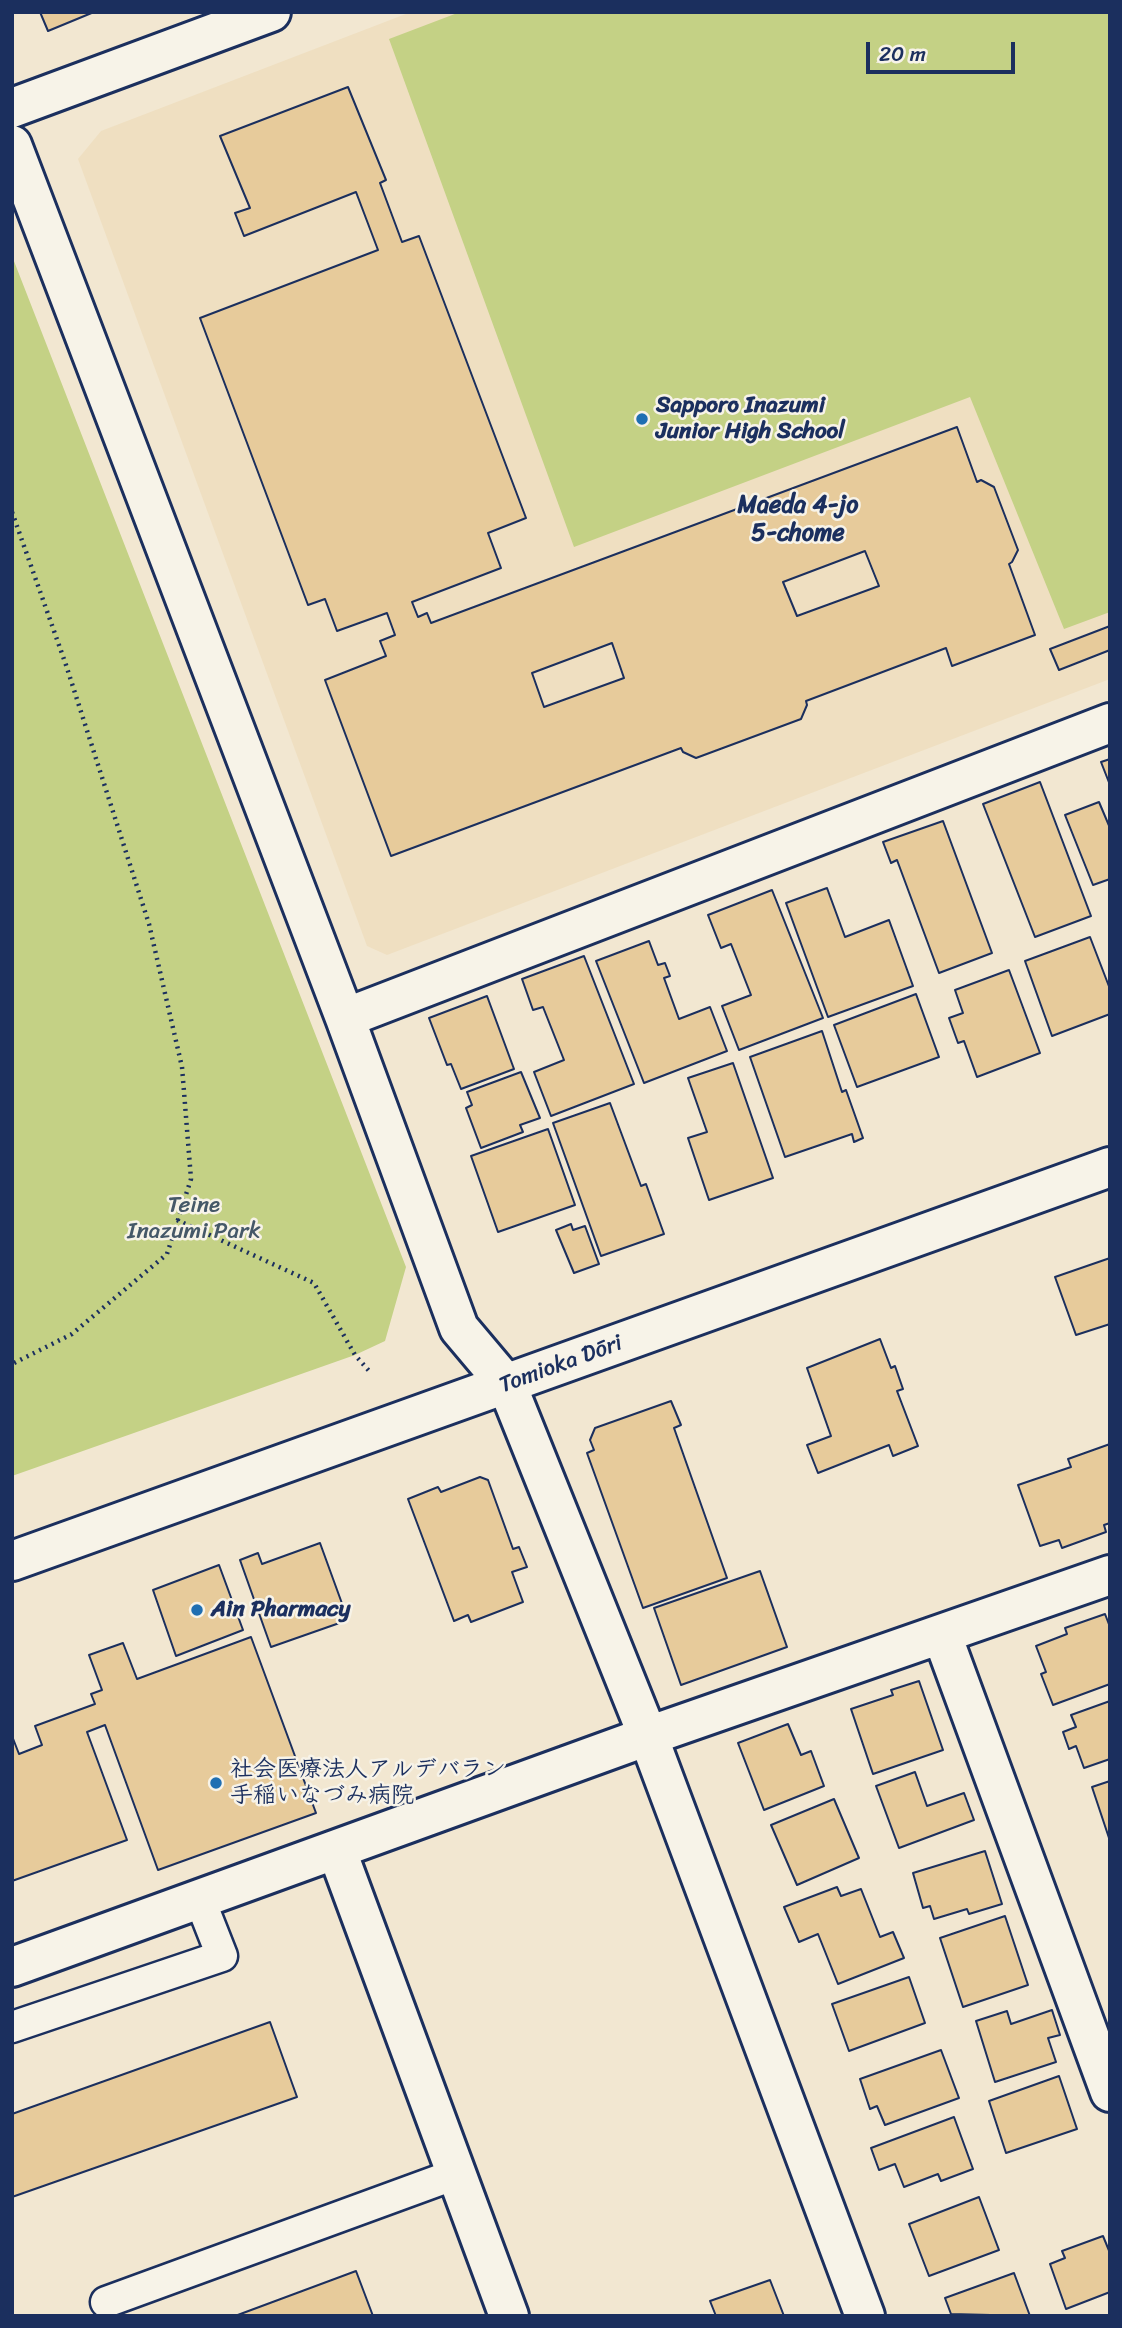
<!DOCTYPE html>
<html>
<head>
<meta charset="utf-8">
<style>
  body { margin:0 }
  #map { position:relative; width:1122px; height:2328px; overflow:hidden; background:#f2e7d1; font-family:Sriracha,sans-serif }
  canvas { display:block }
  .frame { position:absolute; inset:0; border:14px solid #1b2f5e; pointer-events:none }
  .scale { position:absolute; left:866px; top:42px; width:149px; height:32px; box-sizing:border-box; border:4px solid #1b2f5e; border-top:0; padding-left:9px; font-size:21px; line-height:24px; white-space:nowrap; color:#1b2f5e; -webkit-text-stroke:5px #f7f3e8; paint-order:stroke }
</style>
</head>
<body>
<div id="map">
<canvas width="1122" height="2328"></canvas>
<div class="frame"></div>
<div class="scale">20 m</div>
</div>
<script>
const g = document.querySelector('canvas').getContext('2d');
g.lineJoin = 'round';
function paint(path, color) { g.fillStyle = color; g.fill(path, 'evenodd'); }
const toPath = rows => new Path2D(rows.map(r => 'M' + r).join(''));
function strokePath(path, color, width, dash) { g.strokeStyle = color; g.lineWidth = width; g.lineCap = dash ? 'butt' : 'round'; g.setLineDash(dash || []); g.stroke(path); }
function drawText(font, color, halo, rows, align = 'center') {
  g.font = font + ' Sriracha,"Klee One",sans-serif'; g.lineWidth = 5; g.setLineDash([]); g.textBaseline = 'middle'; g.strokeStyle = halo; g.fillStyle = color; for (const [text, x, y, turn = 0] of rows) {
    g.save(); g.translate(x, y); g.rotate((+turn || 0) * Math.PI / 180); g.textAlign = isNaN(turn) ? turn : align; if (halo) g.strokeText(text, 0, 0); g.fillText(text, 0, 0); g.restore();
  }
}
paint(toPath([
  [411,12,1110,12,1110,679,387,955,367,946,78,159,101,131]
]), '#efdfc1');
paint(toPath([
  [460,12,1110,12,1110,612,1064,629,970,397,574,547,389,39],
  [12,256,406,1267,385,1341,355,1355,12,1476]
]), '#c4d185');
const building = toPath([
  [40,12,94,12,48,31,40,12],
  [348,87,386,180,380,183,402,242,419,236,526,518,488,533,501,568,412,602,418,617,427,613,431,623,957,427,977,482,981,480,994,487,1018,550,1012,562,1009,564,1035,635,952,666,946,648,806,701,807,705,801,719,696,758,683,752,681,748,391,856,325,680,386,656,380,641,395,635,387,613,337,631,325,599,308,605,200,318,378,250,356,192,244,236,235,213,250,208,220,136,348,87],
  [865,551,879,586,797,616,783,582,865,551],
  [612,643,624,678,544,707,532,673,612,643],
  [1110,626,1110,650,1059,670,1050,649,1110,626],
  [1110,759,1110,785,1101,762,1110,759],
  [1040,782,1091,916,1035,937,983,804,1040,782],
  [1099,802,1110,828,1110,879,1093,885,1065,815,1099,802],
  [943,821,992,953,939,973,897,860,891,863,883,842,943,821],
  [827,888,845,937,889,920,913,986,828,1017,786,903,827,888],
  [772,890,823,1018,739,1050,722,1006,751,995,731,944,721,948,708,915,772,890],
  [1090,937,1110,989,1110,1014,1052,1036,1025,961,1090,937],
  [649,941,658,965,665,963,670,976,664,978,679,1019,710,1007,727,1051,644,1083,596,961,649,941],
  [584,956,634,1084,551,1116,534,1072,564,1060,543,1007,533,1010,522,979,584,956],
  [1009,970,1040,1053,977,1077,964,1041,958,1043,949,1018,963,1013,955,990,1009,970],
  [916,994,939,1057,857,1087,834,1025,916,994],
  [487,996,514,1069,461,1089,451,1064,447,1065,429,1018,487,996],
  [822,1031,842,1092,846,1090,863,1138,854,1142,852,1134,785,1157,750,1057,822,1031],
  [733,1063,773,1178,709,1200,688,1138,707,1132,688,1078,733,1063],
  [521,1072,540,1118,520,1125,523,1132,481,1148,466,1108,472,1105,467,1092,521,1072],
  [610,1103,641,1186,646,1184,664,1234,601,1256,553,1123,610,1103],
  [548,1129,575,1205,498,1232,471,1156,548,1129],
  [571,1224,573,1230,585,1226,599,1264,574,1273,556,1230,571,1224],
  [1110,1258,1110,1324,1076,1335,1055,1277,1110,1258],
  [880,1339,891,1368,895,1366,903,1389,897,1391,918,1446,893,1456,889,1445,818,1473,807,1445,831,1436,807,1368,880,1339],
  [671,1401,681,1425,674,1428,727,1578,643,1608,587,1453,594,1450,590,1440,595,1428,671,1401],
  [1110,1444,1110,1523,1104,1525,1106,1532,1062,1548,1059,1540,1040,1546,1018,1485,1071,1467,1068,1459,1110,1444],
  [480,1477,488,1480,513,1549,519,1547,527,1567,512,1572,523,1602,471,1622,468,1615,454,1621,408,1499,438,1487,441,1492,480,1477],
  [320,1543,348,1620,271,1647,240,1560,258,1553,262,1564,320,1543],
  [219,1565,243,1630,176,1656,153,1590,219,1565],
  [760,1571,787,1647,681,1685,654,1608,760,1571],
  [1105,1614,1110,1627,1110,1684,1053,1705,1041,1674,1046,1672,1036,1646,1067,1634,1065,1628,1105,1614],
  [251,1637,316,1813,158,1870,105,1725,87,1732,127,1840,12,1881,12,1736,19,1754,42,1745,35,1726,95,1704,91,1694,102,1690,89,1655,123,1643,137,1679,251,1637],
  [919,1681,943,1750,873,1774,851,1709,893,1695,891,1690,919,1681],
  [1110,1701,1110,1759,1084,1768,1076,1746,1069,1749,1063,1732,1076,1727,1071,1715,1110,1701],
  [788,1724,801,1755,811,1751,824,1786,764,1810,738,1743,788,1724],
  [915,1772,927,1806,964,1793,974,1820,899,1848,876,1786,915,1772],
  [1110,1781,1110,1841,1092,1787,1110,1781],
  [834,1799,859,1858,797,1885,771,1825,834,1799],
  [985,1851,1002,1904,969,1914,967,1909,934,1919,930,1906,923,1908,913,1873,985,1851],
  [837,1887,841,1896,861,1889,880,1937,893,1932,904,1958,838,1984,818,1934,799,1942,784,1907,837,1887],
  [1005,1916,1028,1985,963,2007,940,1938,1005,1916],
  [909,1977,925,2023,849,2051,832,2004,909,1977],
  [1052,2010,1060,2035,1048,2038,1056,2062,995,2082,976,2021,1007,2011,1011,2024,1052,2010],
  [270,2022,297,2097,12,2197,12,2114,270,2022],
  [941,2050,959,2098,885,2125,877,2106,870,2109,860,2079,941,2050],
  [1059,2076,1077,2129,1006,2153,989,2101,1059,2076],
  [954,2117,973,2169,941,2181,938,2174,904,2187,895,2164,879,2170,871,2148,954,2117],
  [979,2197,999,2250,929,2276,909,2224,979,2197],
  [1103,2236,1110,2253,1110,2292,1066,2309,1050,2264,1065,2258,1062,2251,1103,2236],
  [356,2271,373,2316,235,2316,356,2271],
  [1014,2273,1030,2316,951,2314,945,2298,1014,2273],
  [770,2280,784,2316,716,2316,710,2301,770,2280]
]);
paint(building, '#e7cb9b');
strokePath(building, '#1b2f5e', 2);
const service = toPath([
  [12,2027,222,1956,200,1900],
  [106,2302,456,2174]
]);
const minor = toPath([
  [12,108,271,12],
  [12,145,345,1018,459,1328,507,1385,648,1736,865,2316],
  [345,1018,1110,723],
  [942,1635,1110,2092],
  [337,1851,509,2316],
  [12,1967,648,1736,1110,1575]
]);
const tertiary = toPath([
  [12,1561,1110,1167]
]);
strokePath(service, '#1b2f5e', 35);
strokePath(minor, '#1b2f5e', 44);
strokePath(tertiary, '#1b2f5e', 44);
strokePath(toPath([
  [12,512,66,665,149,924,182,1067,191,1179,167,1254,72,1334,12,1364],
  [177,1220,314,1283,355,1355,370,1372]
]), '#1b2f5e', 4.5, [2, 5]);
strokePath(service, '#f7f3e8', 30);
strokePath(minor, '#f7f3e8', 38);
strokePath(tertiary, '#f7f3e8', 38);
for (const [x, y, r, color] of [
  [642,419,7,"#1f6fb2"],
  [197,1610,7,"#1f6fb2"],
  [216,1783,7,"#1f6fb2"]
]) { const dot = new Path2D(); dot.arc(x, y, r, 0, 2 * Math.PI); g.fillStyle = color; g.fill(dot); strokePath(dot, '#f7f3e8', 2.5); }
drawText('bold 23px', '#1b2f5e', '#f7f3e8', [
  ["Sapporo Inazumi",656,406],
  ["Junior High School",656,432],
  ["Ain Pharmacy",211,1610],
  ["社会医療法人アルデバラン",230,1770],
  ["手稲いなづみ病院",230,1796]
], 'left');
drawText('23px', '#455868', '#f7f3e8', [
  ["Teine",194,1206],
  ["Inazumi Park",194,1232]
]);
drawText('23px', '#1b2f5e', '#f7f3e8', [
  ["Tomioka Dōri",561,1365,-20]
]);
drawText('bold 24px', '#1b2f5e', '#f7f3e8', [
  ["Maeda 4-jo",798,506],
  ["5-chome",798,534]
]);
</script>
</body>
</html>
